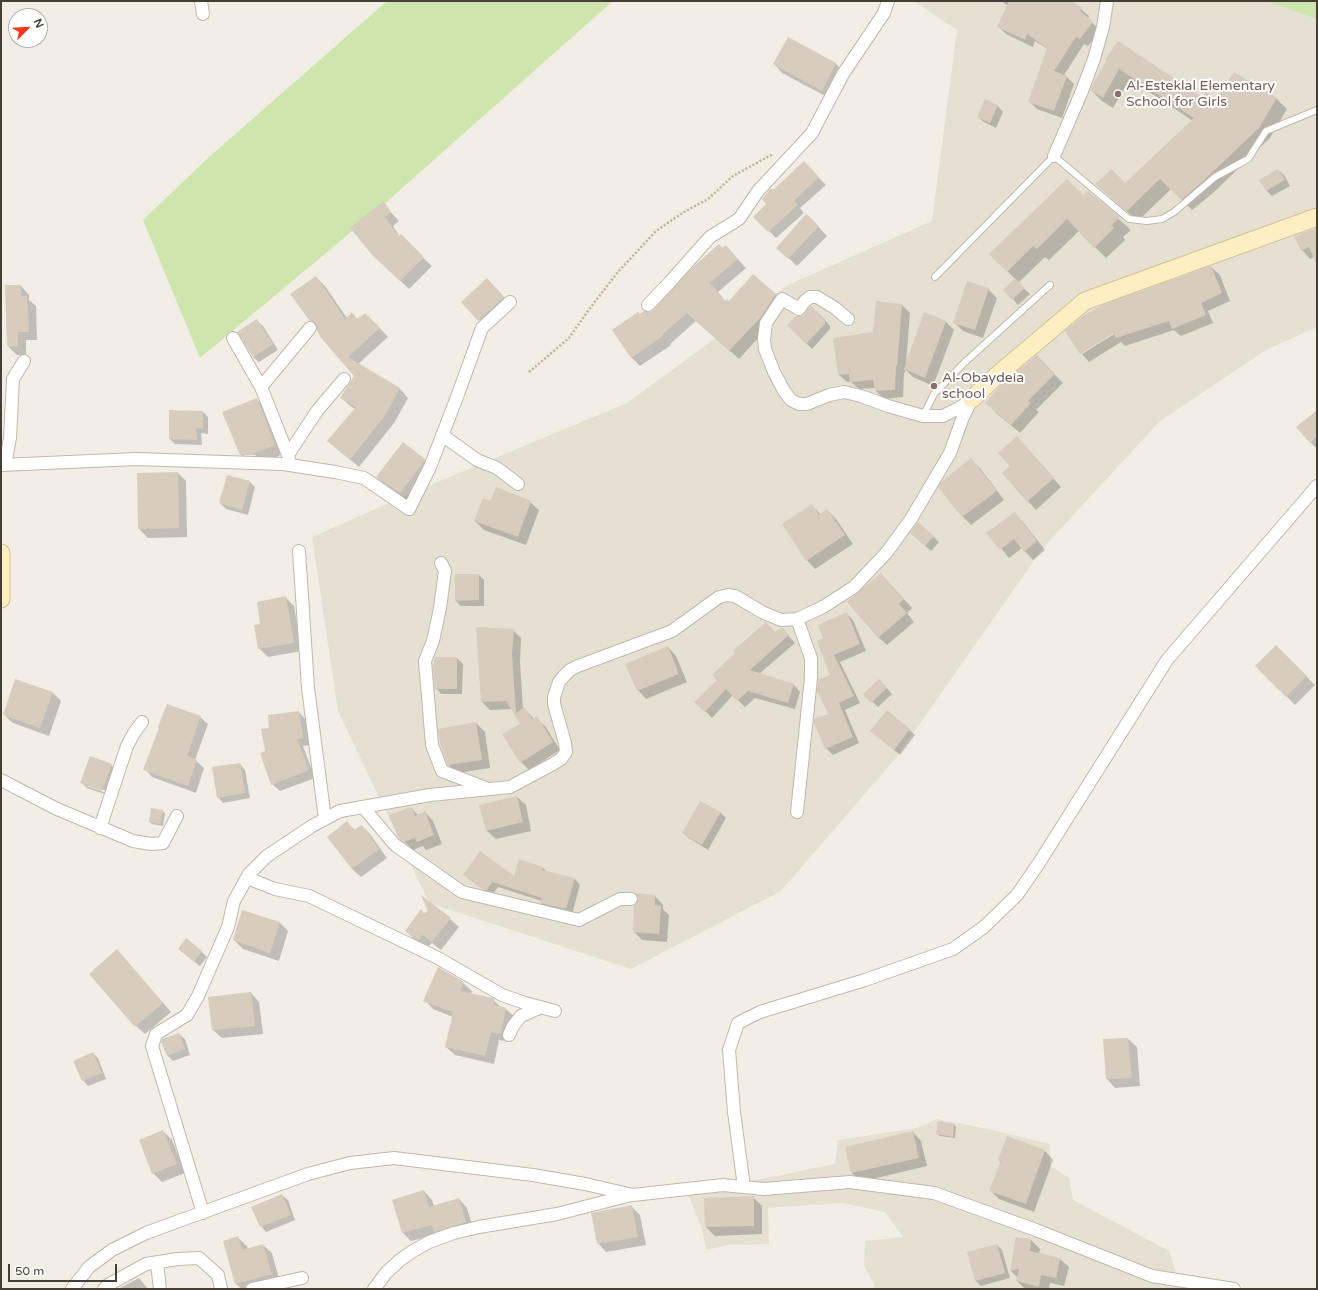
<!DOCTYPE html>
<html>
<head>
<meta charset="utf-8">
<style>
  body { margin:0 }
  #map { position:relative; width:1318px; height:1290px; overflow:hidden; background:#f2eee5; font-family:"Varela Round",sans-serif }
  canvas { display:block }
  .frame { position:absolute; inset:0; border:2px solid #443e35; pointer-events:none }
  .north { position:absolute; left:8px; top:8px; width:40px; height:40px; box-sizing:border-box; background:#fff; border:1px solid #b4b2ae; border-radius:50%; rotate:66deg; font-size:11px; font-weight:700; line-height:16px; text-align:center; color:#443e35 }
  .north::after { content:''; display:block; margin:auto; width:14px; height:18px; background:#f73517; clip-path:polygon(50% 0,100% 100%,50% 72%,0 100%) }
  .scale { position:absolute; left:8px; top:1264px; width:109px; height:18px; box-sizing:border-box; border:2px solid #443e35; border-top:0; padding-left:5px; font-size:12px; line-height:14px; white-space:nowrap; color:#443e35; -webkit-text-stroke:3px #fff; paint-order:stroke }
</style>
</head>
<body>
<div id="map">
<canvas width="1318" height="1290"></canvas>
<div class="frame"></div>
<div class="north">N</div>
<div class="scale">50 m</div>
</div>
<script>
const g = document.querySelector('canvas').getContext('2d');
g.lineJoin = 'round';
function paint(path, color) { g.fillStyle = color; g.fill(path, 'evenodd'); }
const toPath = rows => new Path2D(rows.map(r => 'M' + r).join(''));
function strokePath(path, color, width, dash) { g.strokeStyle = color; g.lineWidth = width; g.lineCap = dash ? 'butt' : 'round'; g.setLineDash(dash || []); g.stroke(path); }
function drawText(font, color, halo, rows, align = 'center') {
  g.font = font + ' "Varela Round",sans-serif'; g.lineWidth = 4; g.setLineDash([]); g.textBaseline = 'middle'; g.strokeStyle = halo; g.fillStyle = color; for (const [text, x, y, turn = 0] of rows) {
    g.save(); g.translate(x, y); g.rotate((+turn || 0) * Math.PI / 180); g.textAlign = isNaN(turn) ? turn : align; if (halo) g.strokeText(text, 0, 0); g.fillText(text, 0, 0); g.restore();
  }
}
paint(toPath([
  [914,1,1317,1,1317,327,1266,350,1160,421,1043,548,895,759,781,891,631,969,429,903,338,711,312,537,423,488,627,403,788,285,932,221,957,30],
  [937,1119,993,1130,1050,1144,1050,1166,1069,1178,1073,1200,1169,1251,1182,1289,874,1289,875,1286,864,1266,865,1241,903,1237,885,1212,843,1203,768,1208,769,1244,729,1245,706,1250,702,1229,688,1194,835,1164,838,1140,917,1128]
]), '#e6e0d3');
paint(toPath([
  [387,1,613,1,374,213,200,358,143,220,208,158],
  [1266,1,1317,1,1317,19]
]), '#cee6ae');
paint(toPath([
  [1001,1,1070,1,1081,9,1089,16,1088,19,1100,30,1088,46,1084,44,1064,75,1067,77,1074,84,1062,118,1037,109,1029,101,1048,49,1035,41,1033,47,1006,34,998,26,1008,6],
  [1107,61,1202,99,1216,101,1235,73,1277,99,1287,109,1270,138,1213,193,1192,210,1171,189,1138,221,1096,184,1125,184,1193,121,1130,79,1113,108,1102,101,1091,90],
  [774,64,836,64,844,72,831,99,782,73],
  [998,106,1003,112,996,128,984,122,978,117],
  [804,163,826,185,800,208,804,213,776,238,755,217,767,204,773,191],
  [1278,170,1284,175,1290,186,1272,196,1267,191,1260,180],
  [1088,192,1131,230,1123,237,1125,240,1106,258,1079,231,1049,260,1045,257,1018,283,1030,294,1018,305,1013,299,1015,279,991,254],
  [382,203,399,221,393,226,400,237,432,266,409,289,383,264],
  [807,215,827,236,797,266,778,248],
  [1317,229,1317,262,1314,257,1310,259,1302,250],
  [722,249,734,255,746,268,718,292,726,302,729,303,753,275,784,303,770,325,739,359,696,321,670,344,671,345,640,366,631,357,640,315,650,313],
  [1211,267,1220,275,1230,301,1208,311,1213,323,1181,336,1174,330,1125,346,1121,342,1089,362,1082,354,1119,331,1118,329,1081,352,1081,354,1067,331],
  [316,277,325,286,347,318,352,314,358,320,374,322,388,337,358,364,400,389,408,398,394,423,359,467,328,441,355,409,350,406,342,398,355,376,318,328,310,320],
  [21,286,29,295,29,300,36,306,37,340,26,340,26,355,17,355,8,346],
  [496,288,512,306,488,329,463,302],
  [988,289,997,298,983,338,963,331,954,322],
  [902,305,910,313,906,364,925,314,946,322,954,330,933,386,913,377,905,369,905,373,904,373,903,397,884,399,876,391,875,388,859,389,851,382,847,382,839,375,874,333],
  [825,320,830,326,830,329,812,349,788,325],
  [257,321,263,326,278,350,259,362,253,357],
  [1045,365,1063,383,1036,410,1039,412,1020,433,995,412],
  [256,399,265,407,283,454,260,464,250,463,241,454],
  [244,454,256,455,255,457,244,456],
  [1317,411,1317,447,1316,448,1310,442],
  [203,412,208,417,208,434,201,433,202,445,175,444,170,439],
  [1025,446,1061,487,1036,510,1028,501,1011,466],
  [424,460,433,468,409,501,386,486,377,477],
  [971,460,980,468,1004,500,971,525,963,517,940,487],
  [178,473,186,481,187,537,148,538,139,529,138,474],
  [250,482,255,487,248,515,226,509,220,503],
  [491,502,530,502,539,510,526,545,484,530,475,521],
  [812,505,821,515,827,510,836,519,853,544,815,569,807,560],
  [1014,513,1023,522,1045,550,1033,560,1022,548,1009,558,988,533],
  [933,536,939,542,931,551,917,538],
  [881,574,912,608,907,613,914,622,887,645,878,637],
  [479,575,484,580,484,606,461,606,456,601],
  [286,598,294,606,302,651,268,657,259,648,261,624],
  [847,614,853,620,866,651,840,662,860,703,845,710,859,743,833,755,826,748,831,675,825,639],
  [782,629,795,643,759,674,794,685,800,692,795,709,755,698,745,707,733,695,712,718,696,702,775,633],
  [513,630,521,638,520,663,523,709,524,708,534,719,536,718,545,726,560,750,529,770,521,762,521,724,512,709,490,710,482,702],
  [668,647,676,656,687,682,646,699,638,690],
  [1276,647,1315,685,1295,705,1257,666],
  [435,658,457,658,463,664,462,694,441,694,436,688],
  [884,685,892,694,878,707,864,694],
  [53,693,61,701,49,736,13,723,4,715],
  [299,712,306,720,309,745,303,746,315,778,280,791,272,784,270,729],
  [200,717,208,724,195,760,204,768,196,793,152,777,145,769],
  [476,723,485,732,490,768,457,773,449,765],
  [909,730,915,735,900,755,871,731],
  [240,764,245,770,250,798,223,803,218,797],
  [111,765,117,770,107,795,87,788,82,783],
  [87,784,107,791,106,793,87,786],
  [517,797,526,805,531,831,496,839,487,831,481,806],
  [701,802,721,813,726,818,708,850,689,838,683,833],
  [411,808,418,815,425,812,433,821,442,844,426,850,423,846,413,850,399,836],
  [162,811,165,813,163,826,152,824,150,822],
  [347,823,355,830,362,826,370,834,387,858,361,877,352,869,329,837],
  [543,868,547,872,575,879,580,885,572,914,547,908,541,903,542,901,498,887,492,895,491,895,470,880,464,875,514,877],
  [655,896,663,905,663,909,669,915,667,942,642,940,634,932],
  [243,911,280,923,288,931,279,961,243,949,234,940],
  [424,914,450,919,459,927,441,950,432,943,427,948,414,939,406,931],
  [201,951,207,957,200,966,185,954],
  [125,959,171,1012,145,1034,136,1026],
  [463,983,472,991,471,995,493,1000,501,1007,506,1009,515,1017,510,1042,499,1040,494,1064,455,1055,446,1047,453,1017,433,1009,425,1000],
  [251,993,259,1002,263,1034,222,1038,213,1030],
  [179,1034,185,1039,190,1055,173,1061,168,1056,162,1042],
  [1128,1039,1137,1047,1140,1086,1115,1088,1107,1079,1104,1040],
  [93,1053,98,1058,106,1079,88,1086,83,1080],
  [939,1122,954,1125,956,1127,955,1138,940,1136,937,1134],
  [163,1131,172,1140,185,1173,162,1182,153,1173],
  [913,1132,921,1141,927,1166,860,1182,852,1173,846,1147],
  [1008,1137,1045,1151,1053,1160,1034,1212,999,1199,991,1191,1001,1163,999,1160],
  [424,1191,432,1200,434,1206,459,1199,467,1208,474,1231,438,1234,411,1241,403,1233],
  [282,1195,288,1200,295,1220,266,1232,261,1226],
  [753,1197,762,1206,762,1234,715,1236,706,1227,705,1199],
  [631,1206,640,1215,646,1245,606,1252,598,1243],
  [238,1238,247,1246,248,1249,263,1245,272,1253,280,1282,256,1289,242,1289,236,1284],
  [1016,1238,1031,1240,1040,1249,1039,1254,1060,1259,1069,1267,1064,1286,1050,1283,1049,1289,1025,1289,1017,1281,1018,1278,1011,1271],
  [997,1245,1002,1250,1010,1278,981,1286,976,1281,968,1253],
  [139,1278,148,1289,118,1289]
]), '#0003');
paint(toPath([
  [1009,1,1072,1,1082,8,1080,11,1093,22,1080,39,1076,37,1054,71,1067,76,1054,111,1028,102,1047,48,1027,34,1025,40,997,27],
  [788,37,836,63,822,91,773,64],
  [1118,41,1202,97,1206,92,1216,99,1234,72,1277,98,1259,128,1202,182,1181,200,1160,179,1127,211,1095,184,1112,169,1125,183,1194,118,1119,69,1103,98,1090,90,1106,61,1105,60],
  [985,99,998,105,990,123,977,117],
  [804,161,819,177,794,201,798,205,768,232,753,217,766,204,762,199,771,188,773,190],
  [1278,169,1285,180,1266,191,1259,180],
  [1067,179,1083,195,1088,191,1120,217,1112,225,1114,228,1094,248,1067,219,1037,249,1033,246,1007,272,989,254],
  [383,201,391,212,385,217,399,236,401,234,424,257,400,281,373,256,350,228],
  [806,214,819,226,788,259,776,248],
  [1317,228,1317,266,1309,247,1301,251,1294,236],
  [719,244,722,248,726,245,738,259,710,283,725,301,727,299,729,301,753,274,776,294,761,317,729,351,687,313,662,335,663,336,631,358,612,330,638,312,640,314,644,311,650,312,653,310,693,267],
  [1211,266,1222,293,1201,303,1206,315,1172,329,1169,321,1116,338,1114,333,1080,354,1065,331,1083,316,1100,306],
  [316,276,345,319,352,312,357,319,365,313,380,328,348,357,400,388,386,414,350,460,327,441,356,407,340,398,354,376,322,339,317,331,317,325,314,322,310,321,290,294],
  [487,278,504,297,478,321,461,302],
  [1015,278,1025,288,1012,300,1003,290],
  [967,281,989,288,975,330,953,323],
  [5,285,21,285,21,296,27,296,29,332,18,332,18,347,7,346],
  [876,301,902,304,897,366,896,366,895,390,875,391,873,380,850,382,849,374,838,375,833,338,873,332],
  [811,306,825,319,825,324,806,344,787,325,796,316,803,316],
  [924,312,946,321,925,378,904,369],
  [257,319,273,344,253,357,237,332],
  [1037,355,1055,374,1028,401,1031,403,1011,425,985,403,1002,384],
  [257,398,275,445,250,455,240,455,222,412],
  [169,410,203,411,203,429,196,428,197,440,169,439],
  [1317,410,1317,436,1310,443,1296,427],
  [1017,436,1054,478,1027,502,1002,473,1010,466,998,453],
  [403,442,425,459,423,463,400,493,376,477],
  [971,458,997,491,962,517,938,487,941,482],
  [178,472,179,528,138,529,137,473],
  [227,475,250,481,242,510,219,503],
  [496,487,531,501,518,537,474,521,483,498,490,501],
  [812,504,819,515,827,509,845,535,806,561,782,524],
  [1015,512,1037,541,1024,552,1014,539,1000,550,986,533],
  [918,522,934,536,925,546,910,533],
  [881,573,904,599,899,604,907,613,878,638,847,602],
  [455,574,479,574,479,600,455,601],
  [286,596,294,643,258,649,254,625,260,624,257,602],
  [847,612,860,644,834,655,854,696,839,703,853,737,825,749,814,723,814,719,828,714,817,691,818,680,830,675,817,641,823,638,818,625],
  [766,622,775,632,782,627,789,635,750,670,794,684,788,703,748,691,737,701,726,689,705,712,694,702,717,680,712,675,735,653,733,651],
  [476,627,514,629,512,654,516,713,524,707,532,719,537,716,553,742,520,763,502,734,520,724,506,701,481,702],
  [1276,645,1307,676,1286,697,1255,666],
  [668,646,679,674,637,691,625,664],
  [435,657,457,657,457,689,435,689,433,668],
  [15,679,53,692,40,728,3,715],
  [879,679,887,688,871,703,863,694],
  [167,704,201,716,187,756,197,760,188,786,143,770,159,728,158,727],
  [887,710,910,729,894,750,870,731],
  [299,711,303,738,297,739,309,770,271,785,260,753,265,751,261,729,269,728,268,715],
  [476,722,482,760,448,765,441,747,438,729],
  [90,756,112,764,102,791,80,783],
  [240,763,245,793,217,798,212,767],
  [517,796,523,822,486,831,479,805],
  [700,801,721,812,702,845,682,833],
  [411,807,415,816,425,811,434,835,417,842,415,838,403,842,398,837,389,815],
  [151,808,163,810,160,824,149,822],
  [347,821,353,830,362,825,379,849,352,869,327,837],
  [480,851,514,876,519,859,543,867,542,870,575,878,566,909,540,903,542,898,492,882,487,890,484,890,463,875],
  [636,893,655,895,655,905,661,906,659,934,633,932,634,906,637,903,638,899],
  [421,895,451,918,432,942,423,935,418,940,405,931,421,909,424,913,428,911],
  [242,910,280,922,270,953,233,940],
  [186,938,202,951,194,962,178,949],
  [117,949,163,1003,135,1027,89,974],
  [438,967,464,982,460,991,493,998,494,999,493,1004,506,1008,501,1034,491,1032,485,1056,445,1047,453,1012,423,1001],
  [251,992,255,1026,212,1030,208,997],
  [179,1033,185,1049,167,1056,161,1042,162,1039],
  [1128,1038,1132,1078,1106,1079,1103,1039],
  [93,1052,102,1073,82,1081,73,1061],
  [938,1121,954,1124,953,1137,936,1134],
  [163,1130,177,1164,152,1174,139,1140],
  [913,1131,919,1158,851,1173,845,1147],
  [1007,1136,1045,1150,1026,1204,989,1191,1001,1161,998,1160],
  [424,1190,429,1207,459,1198,466,1222,434,1232,432,1225,402,1233,392,1200],
  [282,1194,291,1215,260,1227,251,1207],
  [754,1196,754,1226,705,1227,704,1198],
  [632,1205,638,1237,597,1244,591,1213],
  [238,1236,242,1250,263,1244,272,1274,235,1284,223,1241],
  [1016,1237,1031,1239,1030,1251,1060,1258,1056,1278,1041,1275,1039,1287,1016,1281,1019,1269,1010,1271],
  [997,1244,1005,1273,975,1281,967,1252]
]), '#d7ccbd');
const lane = toPath([
  [935,277,1054,156,1129,219,1147,221,1162,219,1174,212,1215,177,1248,159,1266,131,1317,110],
  [923,416,934,394,965,362,1050,285]
]);
const street = toPath([
  [201,1,203,14],
  [1054,156,1082,91,1094,59,1103,27,1107,1],
  [648,305,669,283,710,237,739,219,758,191,812,133,843,74,884,13,888,1],
  [848,319,835,308,817,297,810,297,805,301,799,309,782,299,766,323,764,339,765,349,774,372,784,391,791,400,799,404,807,404,829,395,844,392,861,396,888,406,923,416,943,416,959,408,971,400],
  [233,338,261,387,288,455,290,465],
  [261,387,310,328],
  [442,435,477,460,497,468,518,484],
  [288,455,317,411,344,379],
  [1,465,136,459,283,464,335,472,364,478,409,509,430,467,457,397,482,328,510,302],
  [5,465,10,438,13,379,24,361],
  [299,551,308,688,325,819],
  [441,563,445,571,440,608,433,641,425,661,432,745,442,771,486,788],
  [1,780,57,809,133,841,151,844,163,843,177,816],
  [363,807,395,845,462,892,579,920,620,899,631,899],
  [797,812,811,678,811,658,797,619],
  [100,828,127,746,134,733,142,722],
  [247,878,275,889,309,896,438,958,502,995,525,1003,555,1011],
  [509,1035,513,1026,521,1016,541,1007],
  [744,1187,734,1112,729,1050,738,1023,760,1012,865,980,953,949,984,927,1017,895,1039,863,1167,660,1317,486],
  [203,1213,152,1046,156,1034,187,1015,198,996,228,927,234,901,249,874,267,856,312,826,340,811,430,795,510,787,553,764,561,759,566,752,565,743,554,704,554,697,559,682,564,676,570,670,578,666,672,631,719,597,728,595,735,596,762,612,781,620,797,619,823,607,854,587,887,552,911,519,950,453,963,417,972,399],
  [157,1263,160,1289],
  [72,1289,89,1267,112,1250,146,1233,308,1174,350,1163,394,1158,533,1175,585,1184,633,1195,723,1185,764,1189,850,1182,934,1193,1036,1230,1152,1276,1234,1289],
  [104,1289,108,1285,146,1264,178,1259,199,1258,218,1275,221,1289],
  [252,1289,302,1278],
  [374,1289,386,1273,400,1260,413,1251,429,1242,454,1233,479,1227,557,1214,631,1195]
]);
const secondary = toPath([
  [972,399,995,377,1085,301,1317,217],
  [1,553,1,599]
]);
strokePath(lane, '#c0b8ab', 8);
strokePath(street, '#c0b8ab', 14);
strokePath(secondary, '#d2c195', 19);
strokePath(toPath([
  [529,372,569,338,588,311,617,273,656,231,684,212,708,199,733,176,773,154]
]), '#bfb199', 2.5, [2, 2]);
strokePath(lane, '#fff', 6);
strokePath(street, '#fff', 12);
strokePath(secondary, '#feefc3', 17);
for (const [x, y, r, color] of [
  [1118,94,4,"#8d6e63"],
  [934,386,4,"#8d6e63"]
]) { const dot = new Path2D(); dot.arc(x, y, r, 0, 2 * Math.PI); g.fillStyle = color; g.fill(dot); strokePath(dot, '#fff', 1.5); }
drawText('14px', '#785e54', '#fff', [
  ["Al-Esteklal Elementary",1126,86],
  ["School for Girls",1126,102],
  ["Al-Obaydeia",942,378],
  ["school",942,394]
], 'left');
</script>
</body>
</html>
